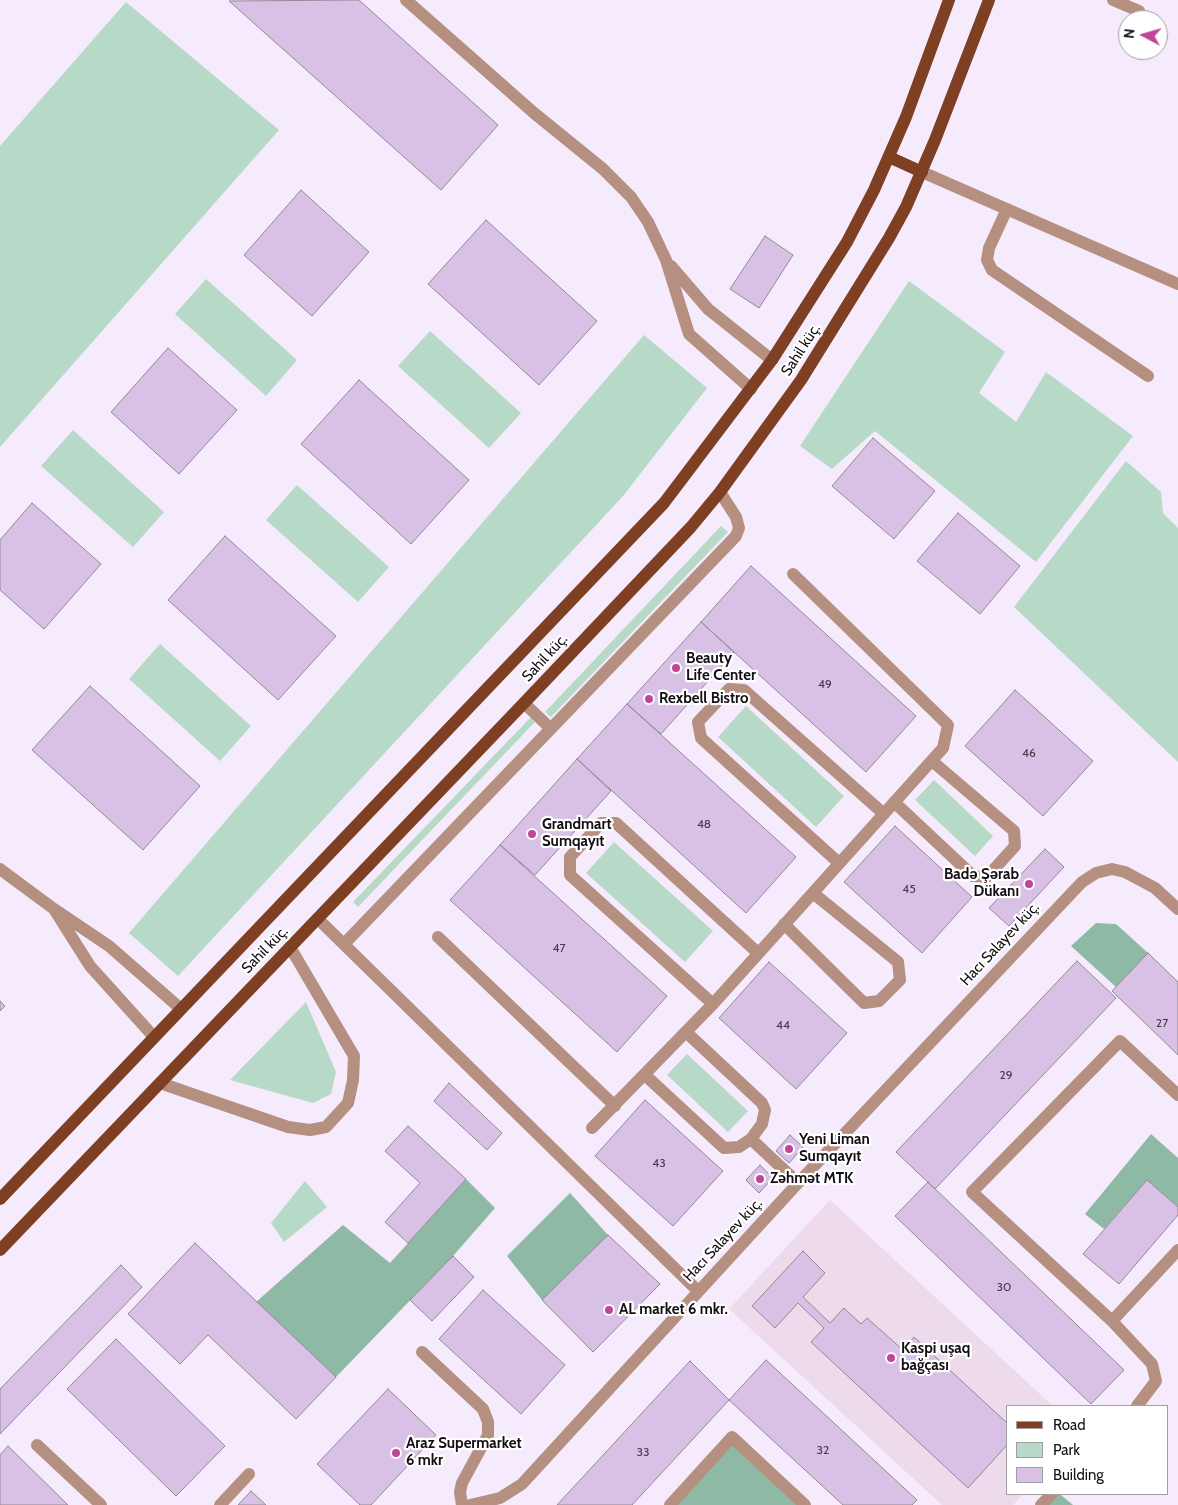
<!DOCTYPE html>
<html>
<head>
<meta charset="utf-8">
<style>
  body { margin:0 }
  #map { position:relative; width:1178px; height:1505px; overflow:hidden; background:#f6ebfc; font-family:Cabin,sans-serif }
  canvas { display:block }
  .legend { position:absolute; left:1006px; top:1405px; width:162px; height:90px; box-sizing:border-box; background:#fff; border:1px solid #a19fa1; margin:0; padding:6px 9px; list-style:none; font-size:15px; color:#130f15 }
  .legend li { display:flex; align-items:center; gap:10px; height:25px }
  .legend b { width:25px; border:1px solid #a19fa1 }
  .north { position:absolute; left:1118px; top:10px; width:50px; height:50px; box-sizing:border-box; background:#fff; border:1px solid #a19fa1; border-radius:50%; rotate:276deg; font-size:14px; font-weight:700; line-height:20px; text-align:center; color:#130f15 }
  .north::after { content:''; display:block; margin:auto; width:18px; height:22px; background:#bf469a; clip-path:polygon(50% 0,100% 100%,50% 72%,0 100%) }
</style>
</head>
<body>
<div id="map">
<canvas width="1178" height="1505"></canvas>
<ul class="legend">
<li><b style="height:6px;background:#7e3f22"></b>Road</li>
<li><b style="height:14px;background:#b7d9c8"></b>Park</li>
<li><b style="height:14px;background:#d8c1e5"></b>Building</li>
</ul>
<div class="north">N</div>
</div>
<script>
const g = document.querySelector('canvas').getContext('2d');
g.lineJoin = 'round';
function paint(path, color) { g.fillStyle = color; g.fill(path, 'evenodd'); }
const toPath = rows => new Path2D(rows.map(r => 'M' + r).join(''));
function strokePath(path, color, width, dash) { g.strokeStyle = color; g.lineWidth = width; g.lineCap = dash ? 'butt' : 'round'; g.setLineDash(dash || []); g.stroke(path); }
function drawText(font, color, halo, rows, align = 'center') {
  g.font = font + ' Cabin,sans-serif'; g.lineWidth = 4.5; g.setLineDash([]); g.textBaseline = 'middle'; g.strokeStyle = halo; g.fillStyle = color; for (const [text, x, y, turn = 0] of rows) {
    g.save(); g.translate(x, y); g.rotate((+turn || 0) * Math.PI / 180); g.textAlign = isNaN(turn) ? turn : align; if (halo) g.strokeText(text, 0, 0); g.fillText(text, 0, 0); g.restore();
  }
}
paint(toPath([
  [830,1200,1053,1406,1007,1406,1007,1494,1023,1494,1013,1505,942,1505,729,1309]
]), '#eddbec');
paint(toPath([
  [126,2,279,130,0,447,0,146],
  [206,279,297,360,266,396,175,314],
  [909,281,1005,352,979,393,1016,422,1046,372,1133,436,1036,562,875,431,832,469,800,446],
  [430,331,521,413,489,448,398,366],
  [644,335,707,388,623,496,178,976,129,933],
  [73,430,164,512,133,547,41,466],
  [1126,461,1161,492,1163,513,1178,528,1178,762,1014,607],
  [297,485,389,567,358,602,266,520],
  [721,526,728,532,551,717,545,712],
  [160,644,251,726,220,761,129,679],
  [746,706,844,796,816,827,718,737],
  [531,717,535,722,358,907,353,902],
  [934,780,993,836,975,856,915,800],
  [614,842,713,931,685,962,586,873],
  [306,1002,336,1072,331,1094,313,1103,230,1080],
  [687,1054,748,1111,728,1132,667,1075],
  [305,1181,327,1207,284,1242,271,1223]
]), '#b7d9c8');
paint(toPath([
  [1096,923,1116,924,1148,953,1116,987,1071,946],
  [1151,1134,1178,1158,1178,1207,1147,1180,1104,1229,1085,1214],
  [466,1179,495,1208,453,1256,336,1377,256,1302,343,1225,390,1263],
  [570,1193,608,1235,542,1300,507,1256],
  [732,1437,805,1505,670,1505],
  [1051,1494,1060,1494,1073,1505,1040,1505]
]), '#8eb9a5');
const building = toPath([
  [359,0,498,125,441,190,229,1,359,0],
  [301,190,369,252,312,316,244,255,301,190],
  [486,220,597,321,539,385,428,284,486,220],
  [765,236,793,255,759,308,730,289,765,236],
  [168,348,237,410,179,474,111,412,168,348],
  [359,380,469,480,411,544,301,444,359,380],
  [873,438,935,491,894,539,832,486,873,438],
  [32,503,101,564,44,629,0,590,0,540,32,503],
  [958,513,1020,566,980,614,917,561,958,513],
  [225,536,336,636,278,700,168,600,225,536],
  [751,566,916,716,866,772,701,622,751,566],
  [701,622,734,652,661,734,627,704,701,622],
  [90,686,200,786,143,850,32,750,90,686],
  [1015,690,1093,761,1043,816,965,746,1015,690],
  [627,704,796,857,746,913,577,759,627,704],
  [577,759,611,791,535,875,500,845,577,759],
  [895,826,972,897,922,953,844,882,895,826],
  [500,845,667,996,617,1052,450,900,500,845],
  [1045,849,1064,867,1009,926,989,908,1045,849],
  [1148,953,1178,982,1178,1055,1112,991,1148,953],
  [1077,961,1116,998,935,1189,896,1152,1077,961],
  [769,962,847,1033,796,1089,719,1018,769,962],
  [0,1001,5,1006,0,1011,0,1001],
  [449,1083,502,1133,487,1150,434,1101,449,1083],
  [645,1100,723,1171,673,1226,595,1156,645,1100],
  [408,1126,466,1179,408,1243,385,1222,420,1183,385,1151,408,1126],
  [790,1135,803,1147,789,1163,776,1151,790,1135],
  [760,1165,773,1178,759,1193,746,1180,760,1165],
  [1147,1180,1178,1207,1178,1215,1119,1284,1083,1254,1147,1180],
  [928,1182,1124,1370,1091,1404,895,1216,928,1182],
  [608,1235,660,1284,593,1352,542,1300,608,1235],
  [195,1243,336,1377,296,1419,208,1335,180,1364,128,1314,195,1243],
  [803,1251,825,1273,803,1297,830,1323,844,1308,861,1324,867,1318,903,1350,914,1337,1007,1423,1007,1445,968,1488,811,1342,824,1328,798,1303,775,1328,752,1306,803,1251],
  [453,1256,474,1277,432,1321,410,1300,453,1256],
  [121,1265,142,1287,0,1434,0,1389,121,1265],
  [483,1290,565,1365,521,1414,439,1339,483,1290],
  [116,1339,225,1446,176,1496,67,1389,116,1339],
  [766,1360,917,1500,912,1505,843,1505,729,1400,766,1360],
  [690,1361,729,1400,632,1505,557,1505,690,1361],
  [388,1389,436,1435,371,1505,360,1505,317,1464,388,1389],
  [8,1446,68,1505,0,1505,0,1455,8,1446],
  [251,1491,266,1505,238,1505,251,1491]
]);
paint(building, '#d8c1e5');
strokePath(building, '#928897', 1);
strokePath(toPath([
  [406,0,534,113,603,169,631,197,648,222,666,260,689,334,751,389],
  [1113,0,1139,11],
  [922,172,1178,284],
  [1007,209,989,248,987,260,992,270,1148,376],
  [671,266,708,309,772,360],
  [524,703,550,728],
  [894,802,973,876,987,877,1015,846,1014,831,932,761],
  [839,863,701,738,698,722,729,689,744,690,884,814],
  [0,869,54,909],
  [318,919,698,1291],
  [784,924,864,1003,879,1001,900,980,898,962,813,893],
  [438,937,615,1106],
  [345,943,736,536,739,528,736,517,720,492],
  [713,1004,570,875,570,857,601,823,616,823,758,953],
  [154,1037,90,966,54,909,109,946,181,1009],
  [645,1075,724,1148,739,1147,751,1139,762,1124,765,1110,762,1103,686,1032],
  [160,1083,288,1127,310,1130,326,1127,348,1103,353,1080,354,1056,290,947],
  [1178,1095,1120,1041,972,1192,1112,1321,1178,1250],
  [592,1128,713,1004,943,748,948,725,793,574],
  [751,1139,798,1183],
  [1112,1321,1152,1364,1156,1381,1137,1406],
  [422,1352,483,1409,488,1422,488,1435,462,1483,460,1492,462,1505],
  [37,1445,101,1505],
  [220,1505,249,1474],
  [470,1505,500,1498,522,1484,798,1183,1082,882,1096,873,1112,869,1125,872,1155,888,1178,909],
  [670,1505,732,1437,805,1505],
  [1041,1505,1052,1494]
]), '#b58f7f', 12);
strokePath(toPath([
  [889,157,922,172],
  [0,1199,664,503,772,360,847,242,874,190,906,117,949,0],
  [0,1250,524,703,691,527,720,492,801,380,889,238,906,207,935,140,989,0]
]), '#7e3f22', 12);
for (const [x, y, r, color] of [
  [676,668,5,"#bf469a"],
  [649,699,5,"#bf469a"],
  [532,834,5,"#bf469a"],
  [1029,884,5,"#bf469a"],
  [789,1149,5,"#bf469a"],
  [760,1179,5,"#bf469a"],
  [609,1310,5,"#bf469a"],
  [891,1358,5,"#bf469a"],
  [396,1453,5,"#bf469a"]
]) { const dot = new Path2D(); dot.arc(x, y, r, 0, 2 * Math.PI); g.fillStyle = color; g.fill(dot); strokePath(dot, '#fff', 2); }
drawText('12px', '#443c49', null, [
  ["49",825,684],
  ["46",1029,753],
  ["48",704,824],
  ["45",909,889],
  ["47",559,948],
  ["27",1162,1023],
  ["44",783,1025],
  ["29",1006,1075],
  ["43",659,1163],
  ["30",1004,1287],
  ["32",823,1450],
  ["33",643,1452]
]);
drawText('15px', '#130f15', '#fff', [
  ["Sahil küç.",801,350,-57],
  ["Sahil küç.",545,658,-47],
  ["Hacı Salayev küç.",1000,944,-47],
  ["Sahil küç.",265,950,-46],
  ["Hacı Salayev küç.",723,1240,-47]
]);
drawText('bold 15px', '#130f15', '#fff', [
  ["Beauty",686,659],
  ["Life Center",686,676],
  ["Rexbell Bistro",659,699],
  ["Grandmart",542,825],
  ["Sumqayıt",542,842],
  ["Badә Şәrab",1019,875,"right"],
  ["Dükanı",1019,892,"right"],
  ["Yeni Liman",799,1140],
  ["Sumqayıt",799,1157],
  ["Zəhmət MTK",770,1179],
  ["AL market 6 mkr.",619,1310],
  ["Kaspi uşaq",901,1349],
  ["bağçası",901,1366],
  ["Araz Supermarket",406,1444],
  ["6 mkr",406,1461]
], 'left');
</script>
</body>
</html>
